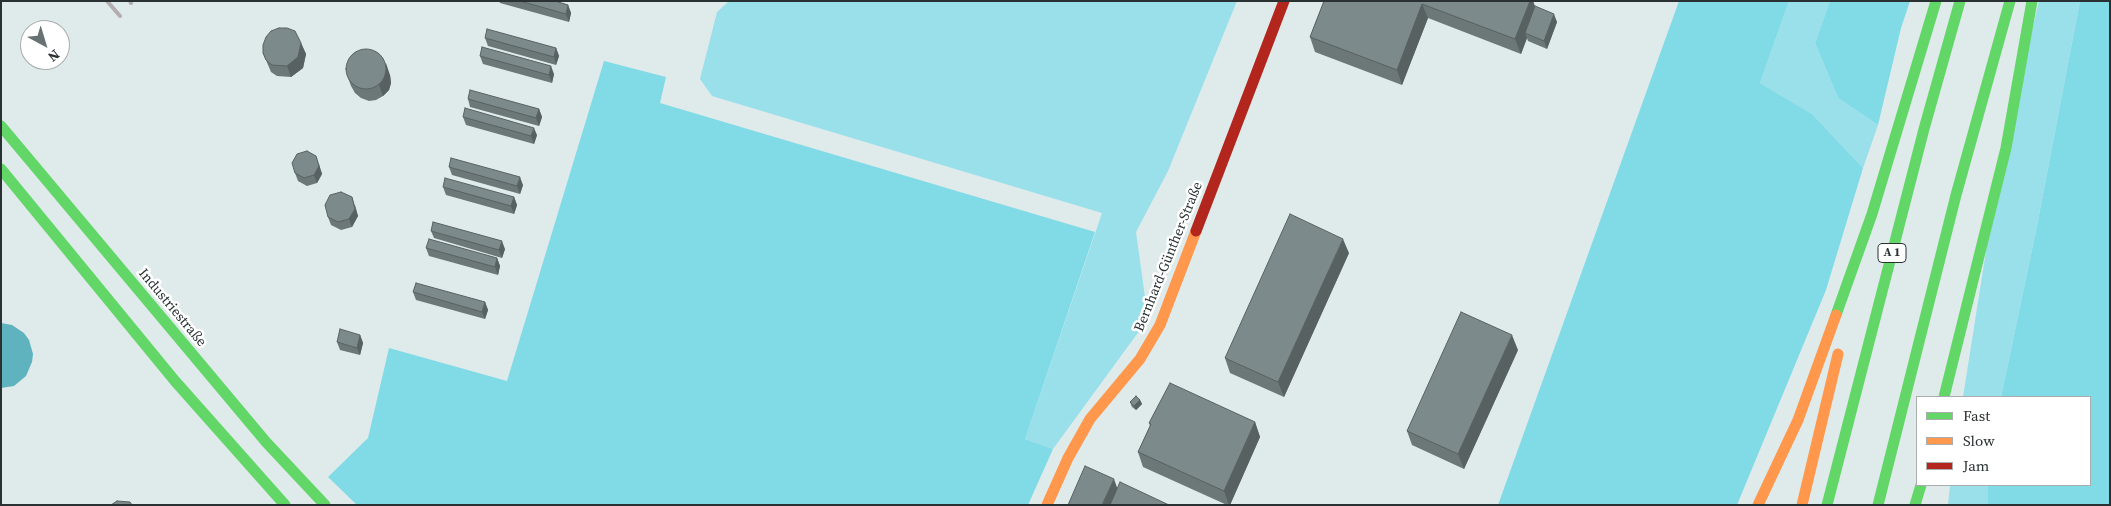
<!DOCTYPE html>
<html>
<head>
<meta charset="utf-8">
<style>
  body { margin:0 }
  #map { position:relative; width:2111px; height:506px; overflow:hidden; background:#dfeaeb; font-family:"Source Serif 4",serif }
  canvas { display:block }
  .frame { position:absolute; inset:0; border:2px solid #293132; pointer-events:none }
  .legend { position:absolute; left:1916px; top:396px; width:175px; height:90px; box-sizing:border-box; background:#fff; border:1px solid #a9adad; margin:0; padding:6px 9px; list-style:none; font-size:15px; color:#293132 }
  .legend li { display:flex; align-items:center; gap:10px; height:25px }
  .legend b { width:25px; border:1px solid #a9adad }
  .north { position:absolute; left:20px; top:20px; width:50px; height:50px; box-sizing:border-box; background:#fff; border:1px solid #a9adad; border-radius:50%; rotate:141deg; font-size:14px; font-weight:700; line-height:20px; text-align:center; color:#293132 }
  .north::after { content:''; display:block; margin:auto; width:18px; height:22px; background:#697273; clip-path:polygon(50% 0,100% 100%,50% 72%,0 100%) }
</style>
</head>
<body>
<div id="map">
<canvas width="2111" height="506"></canvas>
<div class="frame"></div>
<ul class="legend">
<li><b style="height:6px;background:#63d668"></b>Fast</li>
<li><b style="height:6px;background:#ff974d"></b>Slow</li>
<li><b style="height:6px;background:#b3261e"></b>Jam</li>
</ul>
<div class="north">N</div>
</div>
<script>
const g = document.querySelector('canvas').getContext('2d');
g.lineJoin = 'round';
function paint(path, color) { g.fillStyle = color; g.fill(path, 'evenodd'); }
const toPath = rows => new Path2D(rows.map(r => 'M' + r).join(''));
function strokePath(path, color, width, dash) { g.strokeStyle = color; g.lineWidth = width; g.lineCap = dash ? 'butt' : 'round'; g.setLineDash(dash || []); g.stroke(path); }
function drawText(font, color, halo, rows, align = 'center') {
  g.font = font + ' "Source Serif 4",serif'; g.lineWidth = 5; g.setLineDash([]); g.textBaseline = 'middle'; g.strokeStyle = halo; g.fillStyle = color; for (const [text, x, y, turn = 0] of rows) {
    g.save(); g.translate(x, y); g.rotate((+turn || 0) * Math.PI / 180); g.textAlign = isNaN(turn) ? turn : align; if (halo) g.strokeText(text, 0, 0); g.fillText(text, 0, 0); g.restore();
  }
}
paint(toPath([
  [729,1,1237,1,1168,171,1136,232,1148,319,1053,449,1025,439,1102,213,712,96,700,79,717,12],
  [1789,1,1830,1,1815,43,1838,98,1878,125,1863,168,1812,114,1760,83],
  [2039,1,2080,1,2036,231,2001,397,1963,397,1998,175],
  [1950,485,1988,485,1988,505,1948,505]
]), '#99e0ea');
paint(toPath([
  [1679,1,1789,1,1760,83,1812,114,1863,168,1826,290,1737,505,1498,505],
  [1830,1,1910,1,1901,28,1878,125,1838,98,1815,43],
  [2080,1,2110,1,2110,505,1988,505,1988,485,2090,485,2090,397,2001,397,2036,231],
  [604,61,666,77,660,103,1095,232,1025,439,1053,449,1028,505,357,505,328,477,368,438,389,348,507,381]
]), '#80dbe7');
paint(toPath([
  [1,323,12,325,24,333,29,340,33,354,32,362,26,376,14,386,1,388]
]), '#5eb3be');
strokePath(toPath([
  [1,126,266,442,325,505],
  [1,169,175,381,285,505],
  [1836,315,1872,214,1936,1],
  [1944,397,2006,148,2032,1],
  [1827,505,1924,129,1960,1],
  [1878,505,1956,195,2010,1],
  [1915,505,1921,485]
]), '#63d668', 11);
strokePath(toPath([
  [1047,505,1068,458,1090,419,1140,359,1160,325,1196,231],
  [1758,505,1798,420,1836,315],
  [1802,505,1838,354]
]), '#ff974d', 11);
strokePath(toPath([
  [1196,231,1284,1]
]), '#b3261e', 11);
strokePath(toPath([
  [107,1,120,16],
  [130,1,131,3]
]), '#b3adaf', 4);
paint(toPath([
  [499,1,555,1,568,5,571,13,569,22,500,3],
  [1324,1,1533,1,1535,7,1557,22,1547,49,1528,41,1527,38,1521,54,1428,18,1402,85,1315,52,1310,37],
  [485,38,556,48,559,56,556,65,488,46],
  [301,43,306,54,303,68,291,77,277,76,271,72,263,53],
  [480,56,554,74,552,83,483,64],
  [347,75,390,75,391,83,389,90,383,96,376,100,369,101,361,98,355,93,351,86],
  [468,99,539,109,542,117,539,126,470,107],
  [463,117,537,135,534,144,466,125],
  [319,164,322,174,317,183,307,186,298,181,295,173],
  [449,167,523,185,520,194,452,175],
  [443,187,514,197,517,205,514,214,446,195],
  [355,205,358,216,352,227,341,230,331,225,328,217],
  [431,231,505,249,502,258,434,238],
  [426,248,497,258,500,266,498,275,429,256],
  [1349,253,1284,397,1230,373,1225,358],
  [413,292,485,302,488,310,485,319,416,300],
  [360,335,363,343,360,355,340,350,337,342],
  [1518,350,1464,469,1412,445,1407,431],
  [1140,400,1142,404,1136,410,1132,407,1130,402],
  [1255,422,1260,437,1230,505,1227,505,1143,467,1138,452,1150,426,1149,423]
]), '#6c7778');
paint(toPath([
  [1530,1,1533,1,1537,12,1525,33,1527,38,1521,54,1515,39],
  [1422,4,1428,18,1402,85,1397,70],
  [568,5,571,13,569,22,566,14],
  [1554,14,1557,22,1547,49,1544,41],
  [301,43,306,54,303,68,291,77,287,66],
  [556,48,559,56,556,65,554,57],
  [386,63,390,75,391,83,389,90,383,96,379,85],
  [551,66,554,74,552,83,549,75],
  [539,109,542,117,539,126,536,118],
  [534,128,537,135,534,144,531,136],
  [316,156,322,174,317,183,314,175],
  [520,177,523,185,520,194,517,186],
  [352,197,358,216,352,227,349,219],
  [514,197,517,205,514,214,511,206],
  [1343,239,1349,253,1284,397,1278,382],
  [502,241,505,249,502,258,499,250],
  [497,258,500,266,498,275,495,267],
  [485,302,488,310,485,319,482,312],
  [360,335,363,343,360,355,357,348],
  [1512,335,1518,350,1464,469,1458,454],
  [1140,400,1142,404,1136,410,1134,406],
  [1255,422,1260,437,1230,505,1229,505,1224,491],
  [1114,479,1119,493,1114,505,1102,505]
]), '#586162');
const building = toPath([
  [520,1,555,1,568,5,566,14,520,1],
  [1324,1,1530,1,1515,39,1422,4,1397,70,1310,37,1324,1],
  [1535,6,1554,14,1544,41,1525,33,1535,6],
  [279,28,287,28,295,31,301,43,298,57,287,66,272,65,266,60,263,53,263,45,266,37,271,31,279,28],
  [487,29,556,48,554,57,485,38,487,29],
  [482,47,551,66,549,75,480,56,482,47],
  '346 69a20 20 0 1 1 40 0a20 20 0 1 1-40 0Z',
  [470,90,539,109,536,118,468,99,470,90],
  [465,108,534,128,531,136,463,117,465,108],
  [307,151,316,156,319,166,314,175,304,178,295,173,292,163,297,154,307,151],
  [451,158,520,177,517,186,449,167,451,158],
  [445,178,514,197,511,206,443,187,445,178],
  [341,192,352,197,355,209,349,219,338,222,328,217,325,205,330,195,341,192],
  [1290,214,1343,239,1278,382,1225,358,1290,214],
  [433,222,502,241,499,250,431,231,433,222],
  [429,239,497,258,495,267,426,248,429,239],
  [416,283,485,302,482,312,413,292,416,283],
  [1461,312,1512,335,1458,454,1407,431,1461,312],
  [340,329,360,335,357,348,337,342,340,329],
  [1170,383,1255,422,1224,491,1138,452,1151,424,1149,423,1170,383],
  [1136,396,1140,400,1134,406,1130,402,1136,396],
  [1085,466,1114,479,1102,505,1068,505,1085,466],
  [1120,482,1169,505,1110,505,1120,482],
  [117,501,130,502,132,505,111,505,117,501]
]);
paint(building, '#7d8a8c');
strokePath(building, '#586162', 1);
for (const [x, y, w] of [
  [1892,253,28]
]) { const box = new Path2D(); box.roundRect(x - w / 2, y - 9.5, w, 19, 4); g.fillStyle = '#fff'; g.fill(box); strokePath(box, '#293132', 1); }
drawText('bold 12px', '#293132', null, [
  ["A 1",1892,253]
]);
drawText('14px', '#293132', '#fff', [
  ["Bernhard-Günther-Straße",1169,257,-68],
  ["Industriestraße",172,308,50]
]);
</script>
</body>
</html>
